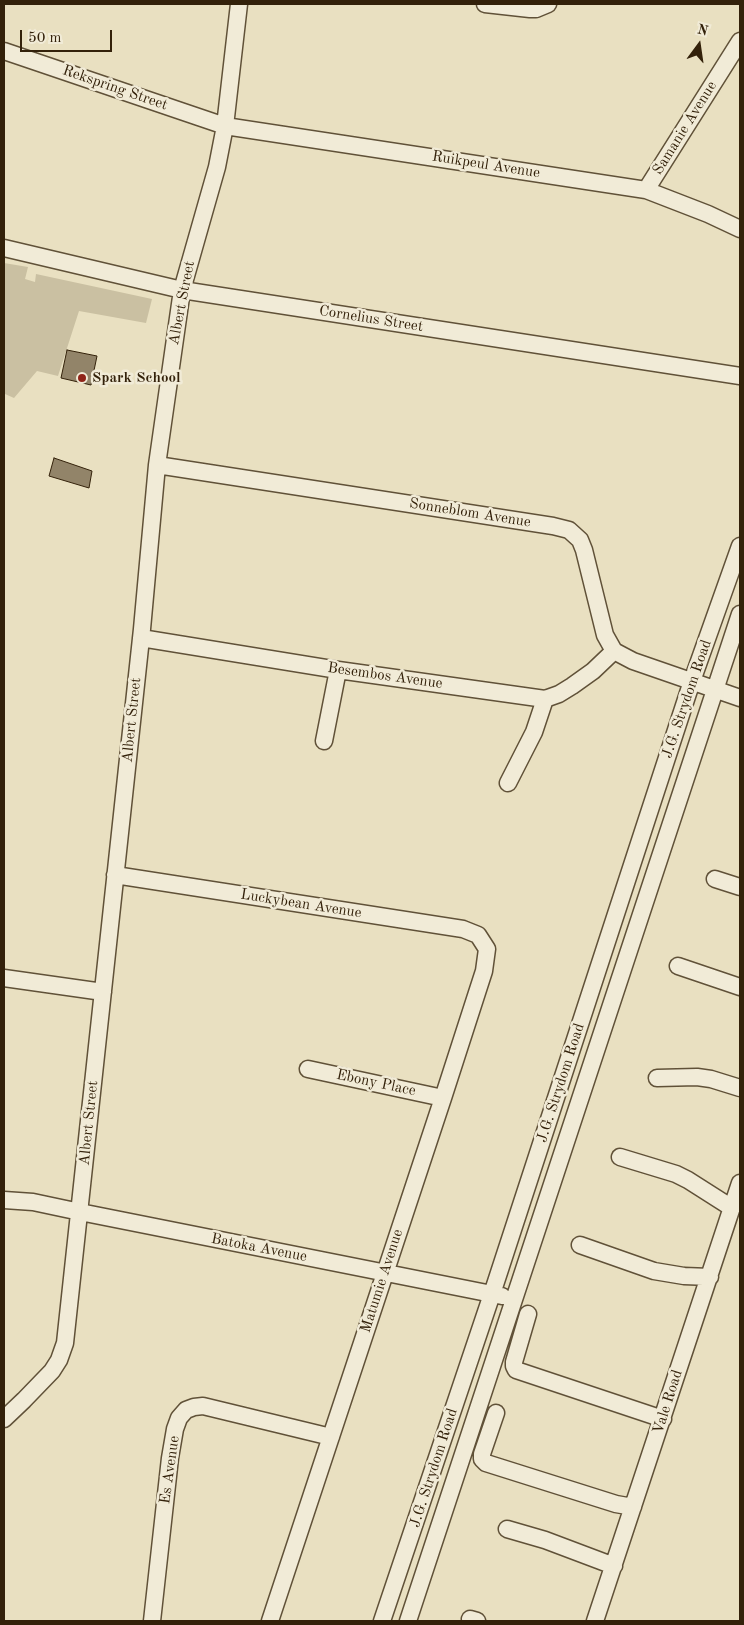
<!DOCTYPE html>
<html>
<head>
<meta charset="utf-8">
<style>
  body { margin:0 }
  #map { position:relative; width:744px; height:1625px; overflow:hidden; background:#e9e0c1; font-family:"Old Standard TT",serif }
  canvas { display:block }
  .frame { position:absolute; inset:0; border:5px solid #33210a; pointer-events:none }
  .north { position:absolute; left:674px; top:20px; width:50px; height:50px; -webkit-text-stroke:4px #f1ebd7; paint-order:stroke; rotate:14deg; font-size:14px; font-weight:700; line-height:20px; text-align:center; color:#33210a }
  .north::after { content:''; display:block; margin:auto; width:18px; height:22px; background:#33210a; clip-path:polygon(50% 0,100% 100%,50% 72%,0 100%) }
  .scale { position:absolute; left:20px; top:30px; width:92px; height:22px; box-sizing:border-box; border:2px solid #33210a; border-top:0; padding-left:6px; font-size:15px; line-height:18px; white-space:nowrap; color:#33210a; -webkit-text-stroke:4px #f1ebd7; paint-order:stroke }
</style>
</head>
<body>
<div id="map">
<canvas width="744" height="1625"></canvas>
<div class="frame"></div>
<div class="north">N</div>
<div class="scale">50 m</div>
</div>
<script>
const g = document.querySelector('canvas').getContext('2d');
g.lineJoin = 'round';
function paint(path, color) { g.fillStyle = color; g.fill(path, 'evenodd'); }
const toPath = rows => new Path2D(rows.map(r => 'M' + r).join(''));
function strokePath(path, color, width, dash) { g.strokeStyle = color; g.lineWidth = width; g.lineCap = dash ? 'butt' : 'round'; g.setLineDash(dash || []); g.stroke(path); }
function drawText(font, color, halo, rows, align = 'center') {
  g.font = font + ' "Old Standard TT",serif'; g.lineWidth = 5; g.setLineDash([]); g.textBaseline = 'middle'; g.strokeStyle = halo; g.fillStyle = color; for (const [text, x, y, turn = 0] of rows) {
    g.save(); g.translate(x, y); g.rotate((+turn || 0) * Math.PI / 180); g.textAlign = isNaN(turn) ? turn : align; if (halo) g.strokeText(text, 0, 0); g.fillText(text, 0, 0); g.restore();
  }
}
paint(toPath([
  [4,263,28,267,25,279,35,282,36,274,152,299,146,323,79,311,58,376,37,371,14,398,5,394,4,395]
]), '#cac0a2');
const building = toPath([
  [67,350,97,356,91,385,61,378,67,350],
  [54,458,92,471,89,488,49,476,54,458]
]);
paint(building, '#928469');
strokePath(building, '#33210a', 1);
const minor = toPath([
  [485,4,530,9,536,9,548,4],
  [4,51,225,126,646,190,708,214,740,229],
  [646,190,740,41],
  [4,248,182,290,740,376],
  [157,465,553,526,569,530,580,540,584,550,605,635,614,651,633,661,740,698],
  [141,638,338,670,545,699,559,694,572,686,593,671,614,651],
  [324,741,338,670],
  [508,783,534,732,545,699],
  [115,875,463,929,478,935,487,949,484,971,443,1098,270,1621],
  [715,879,740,887],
  [678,966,740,987],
  [4,978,103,992],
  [308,1069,443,1098],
  [657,1078,697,1077,711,1079,740,1088],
  [620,1157,676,1174,688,1180,732,1208],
  [4,1200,33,1202,80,1212,502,1296],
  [580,1245,654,1271,684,1276,710,1277],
  [528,1314,514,1362,514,1366,516,1370,663,1419],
  [496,1413,482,1454,482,1459,486,1463,616,1504,633,1507],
  [4,1419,24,1400,52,1371,59,1360,65,1343,142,629,157,465,182,290,217,167,225,126,239,4],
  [507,1529,545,1540,614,1566],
  [470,1619,477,1621],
  [152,1621,170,1458,175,1429,179,1418,186,1410,194,1407,203,1406,331,1437],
  [382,1621,492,1294,692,681,740,546],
  [408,1621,740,614],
  [595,1621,740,1183]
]);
strokePath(minor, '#605138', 19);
strokePath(minor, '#f1ebd7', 16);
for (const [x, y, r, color] of [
  [82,378,5,"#8f2418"]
]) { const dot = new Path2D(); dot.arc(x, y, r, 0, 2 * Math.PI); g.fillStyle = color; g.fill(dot); strokePath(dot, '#f1ebd7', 2); }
drawText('15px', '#33210a', '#f1ebd7', [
  ["Rekspring Street",115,88,19],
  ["Samanie Avenue",685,128,-58],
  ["Ruikpeul Avenue",486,165,9],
  ["Albert Street",182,303,-79],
  ["Cornelius Street",371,319,9],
  ["Sonneblom Avenue",470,513,9],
  ["Besembos Avenue",385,676,8],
  ["J.G. Strydom Road",687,699,-71],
  ["Albert Street",132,720,-84],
  ["Luckybean Avenue",301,904,9],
  ["Ebony Place",376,1083,12],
  ["J.G. Strydom Road",561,1083,-72],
  ["Albert Street",89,1123,-84],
  ["Batoka Avenue",259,1248,11],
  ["Matumie Avenue",382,1281,-72],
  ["Vale Road",668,1402,-72],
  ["J.G. Strydom Road",434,1468,-72],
  ["Es Avenue",170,1470,-82]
]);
drawText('bold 15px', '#33210a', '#f1ebd7', [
  ["Spark School",92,378]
], 'left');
</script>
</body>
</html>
